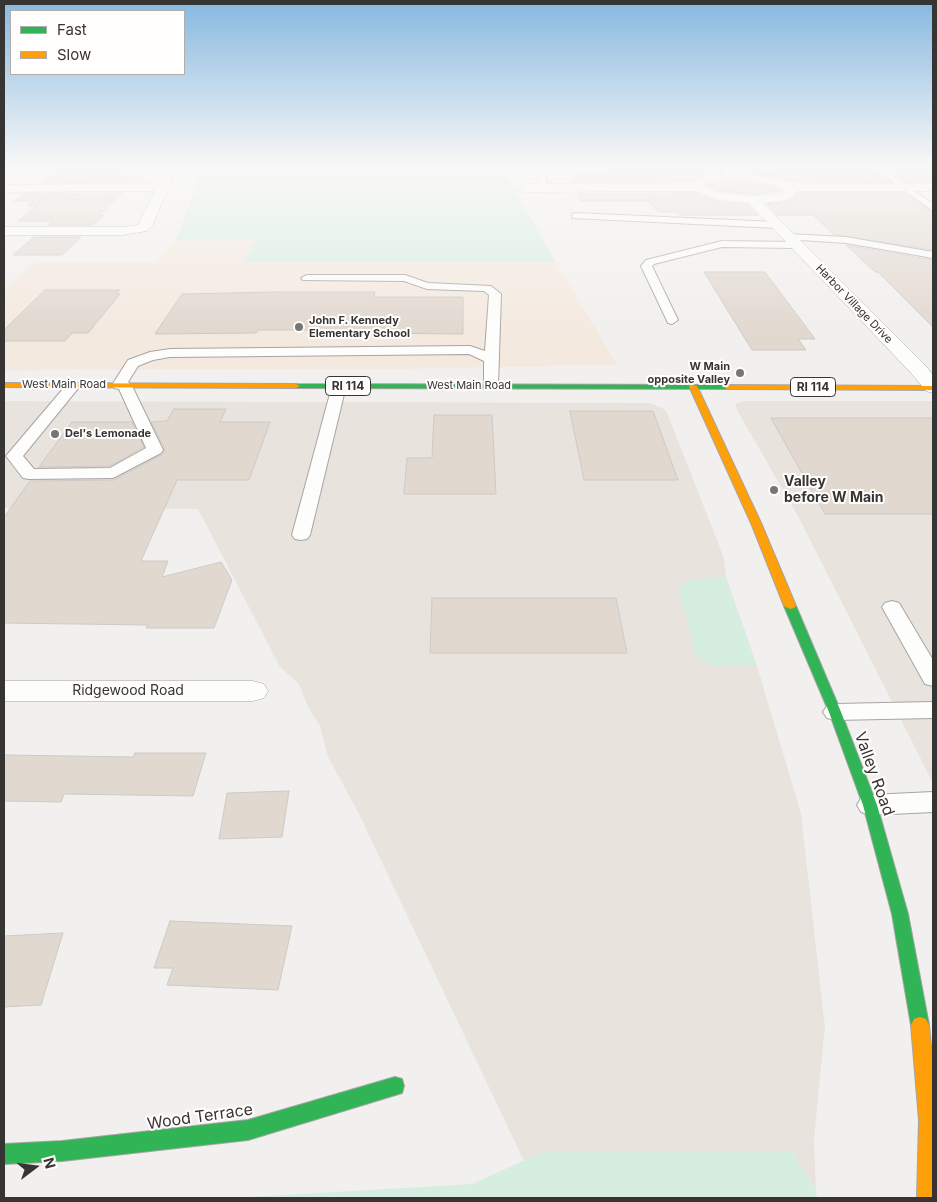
<!DOCTYPE html>
<html>
<head>
<meta charset="utf-8">
<style>
  body { margin:0 }
  #map { position:relative; width:937px; height:1202px; overflow:hidden; background:#f2f0ee; font-family:Inter,sans-serif }
  canvas { display:block }
  .frame { position:absolute; inset:0; border:5px solid #373534; pointer-events:none }
  .legend { position:absolute; left:10px; top:10px; width:175px; height:65px; box-sizing:border-box; background:#fffefd; border:1px solid #afaead; margin:0; padding:6px 9px; list-style:none; font-size:15px; color:#373534 }
  .legend li { display:flex; align-items:center; gap:10px; height:25px }
  .legend b { width:25px; border:1px solid #afaead }
  .north { position:absolute; left:10px; top:1142px; width:50px; height:50px; -webkit-text-stroke:4px #fffefd; paint-order:stroke; rotate:75deg; font-size:14px; font-weight:700; line-height:20px; text-align:center; color:#373534 }
  .north::after { content:''; display:block; margin:auto; width:18px; height:22px; background:#373534; clip-path:polygon(50% 0,100% 100%,50% 72%,0 100%) }
</style>
</head>
<body>
<div id="map">
<canvas width="937" height="1202"></canvas>
<div class="frame"></div>
<ul class="legend">
<li><b style="height:6px;background:#30b455"></b>Fast</li>
<li><b style="height:6px;background:#ff9f0a"></b>Slow</li>
</ul>
<div class="north">N</div>
</div>
<script>
const g = document.querySelector('canvas').getContext('2d');
g.lineJoin = 'round';
function paint(path, color) { g.fillStyle = color; g.fill(path, 'evenodd'); }
const toPath = rows => new Path2D(rows.map(r => 'M' + r).join(''));
function strokePath(path, color, width, dash) { g.strokeStyle = color; g.lineWidth = width; g.lineCap = dash ? 'butt' : 'round'; g.setLineDash(dash || []); g.stroke(path); }
function drawText(font, color, halo, rows, align = 'center') {
  g.font = font + ' Inter,sans-serif'; g.lineWidth = 4; g.setLineDash([]); g.textBaseline = 'middle'; g.strokeStyle = halo; g.fillStyle = color; for (const [text, x, y, turn = 0] of rows) {
    g.save(); g.translate(x, y); g.rotate((+turn || 0) * Math.PI / 180); g.textAlign = isNaN(turn) ? turn : align; if (halo) g.strokeText(text, 0, 0); g.fillText(text, 0, 0); g.restore();
  }
}
paint(toPath([
  [4,401,650,403,666,410,724,558,726,577,757,666,801,813,825,1027,814,1139,816,1190,792,1152,543,1152,524,1161,358,812,328,757,320,726,309,709,299,684,280,667,198,509,4,508],
  [744,401,933,401,933,783,798,516,738,412,735,404]
]), '#e9e3dd');
paint(toPath([
  [175,239,256,239,243,262,556,262,617,365,402,369,4,370,4,289,33,263,156,263]
]), '#f4e9df');
paint(toPath([
  [202,166,501,166,556,262,243,262,256,239,175,239,179,234],
  [726,577,757,666,712,665,703,662,696,655,679,590,682,583,691,580],
  [543,1152,792,1152,816,1190,817,1198,230,1198,472,1184]
]), '#d5eee0');
const building = toPath([
  [650,166,718,166,723,173,705,174,691,181,574,182,571,172,612,171,610,168,650,166],
  [730,166,802,166,820,167,823,169,872,169,889,182,789,181,779,177,735,172,730,166],
  [61,167,130,167,122,176,140,176,134,181,39,183,61,167],
  [887,169,933,169,933,182,905,182,887,169],
  [742,181,775,187,781,191,753,194,720,191,707,185,742,181],
  [122,193,99,215,104,215,93,225,48,225,53,221,18,221,37,206,28,206,33,201,13,201,23,194,122,193],
  [696,193,717,202,748,205,758,215,680,215,678,212,658,212,648,201,580,201,578,194,696,193],
  [798,193,904,193,933,213,933,250,834,235,813,215,777,215,767,204,786,202,795,198,798,193],
  [34,237,81,237,62,255,13,255,34,237],
  [846,245,933,260,933,327,878,272,875,272,846,245],
  [704,272,765,272,815,339,798,339,806,350,752,350,704,272],
  [45,290,120,290,116,294,120,294,88,333,72,333,65,341,4,341,4,330,45,290],
  [275,292,375,292,374,297,463,297,463,334,364,333,365,330,258,330,256,333,155,334,182,294,275,292],
  [174,409,226,409,220,422,270,422,249,480,177,480,141,561,168,561,162,577,221,562,232,580,214,628,146,628,148,625,4,623,4,517,30,481,114,480,163,454,165,449,151,422,167,421,174,409],
  [570,411,653,411,678,480,584,480,570,411],
  [434,415,492,415,496,494,404,494,407,458,432,458,434,415],
  [771,418,933,418,933,514,825,514,771,418],
  [72,422,132,422,144,447,110,466,39,467,72,422],
  [432,598,616,598,627,653,430,653,432,598],
  [135,753,206,753,193,796,64,794,61,802,4,801,4,755,133,757,135,753],
  [289,791,282,837,219,839,227,793,289,791],
  [170,921,292,926,278,990,167,985,173,968,154,968,170,921],
  [63,933,41,1005,4,1007,4,936,63,933]
]);
paint(building, '#e1d8cf');
strokePath(building, '#cccac9', 1);
const lane = toPath([
  [535,166,543,166,548,188,547,190,540,188,535,166],
  [720,166,728,166,736,176,735,178,729,178,720,166],
  [870,166,879,166,933,204,933,211,870,166],
  [575,213,777,222,782,225,777,228,572,218,572,214,575,213],
  [789,234,846,237,933,252,933,258,846,243,785,239,785,235,789,234],
  [722,241,796,242,801,245,796,248,722,247,654,264,652,266,678,320,672,324,668,323,641,266,646,260,722,241],
  [307,275,405,275,428,283,491,286,501,294,498,386,496,389,486,389,484,386,484,361,469,354,170,357,153,360,138,366,128,382,132,386,163,450,161,453,113,478,29,479,23,478,6,456,68,383,73,382,78,383,80,386,23,456,34,469,110,468,146,448,119,389,114,388,112,385,128,360,150,352,170,349,470,346,485,351,489,295,484,291,427,289,404,281,303,280,301,278,307,275],
  [339,382,344,383,346,386,310,535,307,539,301,540,295,539,292,535,332,386,334,383,339,382],
  [892,601,899,603,933,660,933,686,925,684,882,607,885,603,892,601],
  [933,702,933,718,835,720,827,718,823,712,827,706,835,704,933,702],
  [933,792,933,812,870,815,861,812,857,805,861,798,870,795,933,792]
]);
const street = toPath([
  [167,166,178,166,152,226,147,231,123,235,4,235,4,227,123,227,138,225,155,191,4,192,4,185,158,183,167,166],
  [742,173,779,179,789,183,933,184,933,191,797,191,794,196,785,200,763,203,925,365,933,375,933,393,926,391,911,373,749,203,717,200,696,191,524,192,518,188,524,184,691,183,705,176,742,173],
  [742,179,776,185,785,191,779,194,753,196,720,193,703,185,708,182,742,179],
  [4,681,253,681,264,684,268,691,264,698,253,701,4,701,4,681]
]);
const fast = toPath([
  [293,384,729,385,733,387,729,389,296,388,292,386,293,384],
  [790,603,796,606,841,712,877,805,908,914,929,1025,926,1031,920,1033,914,1031,911,1025,892,914,863,805,829,712,784,606,790,603],
  [395,1077,402,1079,404,1086,402,1093,248,1140,62,1161,4,1164,4,1144,62,1141,248,1120,395,1077]
]);
const slow = toPath([
  [4,383,296,384,300,386,296,388,4,387,4,383],
  [690,384,697,386,761,523,796,606,794,608,790,609,784,606,751,523,689,386,690,384],
  [726,385,933,386,933,390,729,389,726,389,726,385],
  [920,1017,926,1019,929,1025,933,1067,933,1198,917,1198,919,1120,911,1025,914,1019,920,1017]
]);
strokePath(lane, '#a7a5a4', 2);
strokePath(street, '#a7a5a4', 1);
strokePath(fast, '#a7a5a4', 2);
strokePath(slow, '#a7a5a4', 2);
paint(lane, '#fdfdfc');
paint(street, '#fdfdfc');
paint(fast, '#30b455');
paint(slow, '#ff9f0a');
const sky = g.createLinearGradient(0, 0, 0, 334);
sky.addColorStop(0, '#87b8e0');
sky.addColorStop(0.5, '#f9f8f7');
sky.addColorStop(1, '#f9f8f700');
g.fillStyle = sky;
g.fillRect(0, 0, 937, 334);
for (const [x, y, r, color] of [
  [299,327,5,"#787675"],
  [740,373,5,"#787675"],
  [55,434,5,"#787675"],
  [774,490,5,"#787675"]
]) { const dot = new Path2D(); dot.arc(x, y, r, 0, 2 * Math.PI); g.fillStyle = color; g.fill(dot); strokePath(dot, '#fffefd', 2); }
drawText('11px', '#373534', '#fffefd', [
  ["Harbor Village Drive",854,304,46],
  ["West Main Road",64,385],
  ["West Main Road",469,386]
]);
drawText('bold 11px', '#373534', '#fffefd', [
  ["John F. Kennedy",309,321],
  ["Elementary School",309,334],
  ["W Main",730,367,"right"],
  ["opposite Valley",730,380,"right"],
  ["Del's Lemonade",65,434]
], 'left');
for (const [x, y, w] of [
  [348,386,45],
  [813,387,45]
]) { const box = new Path2D(); box.roundRect(x - w / 2, y - 9.5, w, 19, 4); g.fillStyle = '#fffefd'; g.fill(box); strokePath(box, '#373534', 1); }
drawText('bold 12px', '#373534', null, [
  ["RI 114",348,386],
  ["RI 114",813,387]
]);
drawText('bold 14px', '#373534', '#fffefd', [
  ["Valley",784,482],
  ["before W Main",784,498]
], 'left');
drawText('14px', '#373534', '#fffefd', [
  ["Ridgewood Road",128,691]
]);
drawText('16px', '#373534', '#fffefd', [
  ["Valley Road",874,774,70],
  ["Wood Terrace",200,1117,-8]
]);
</script>
</body>
</html>
